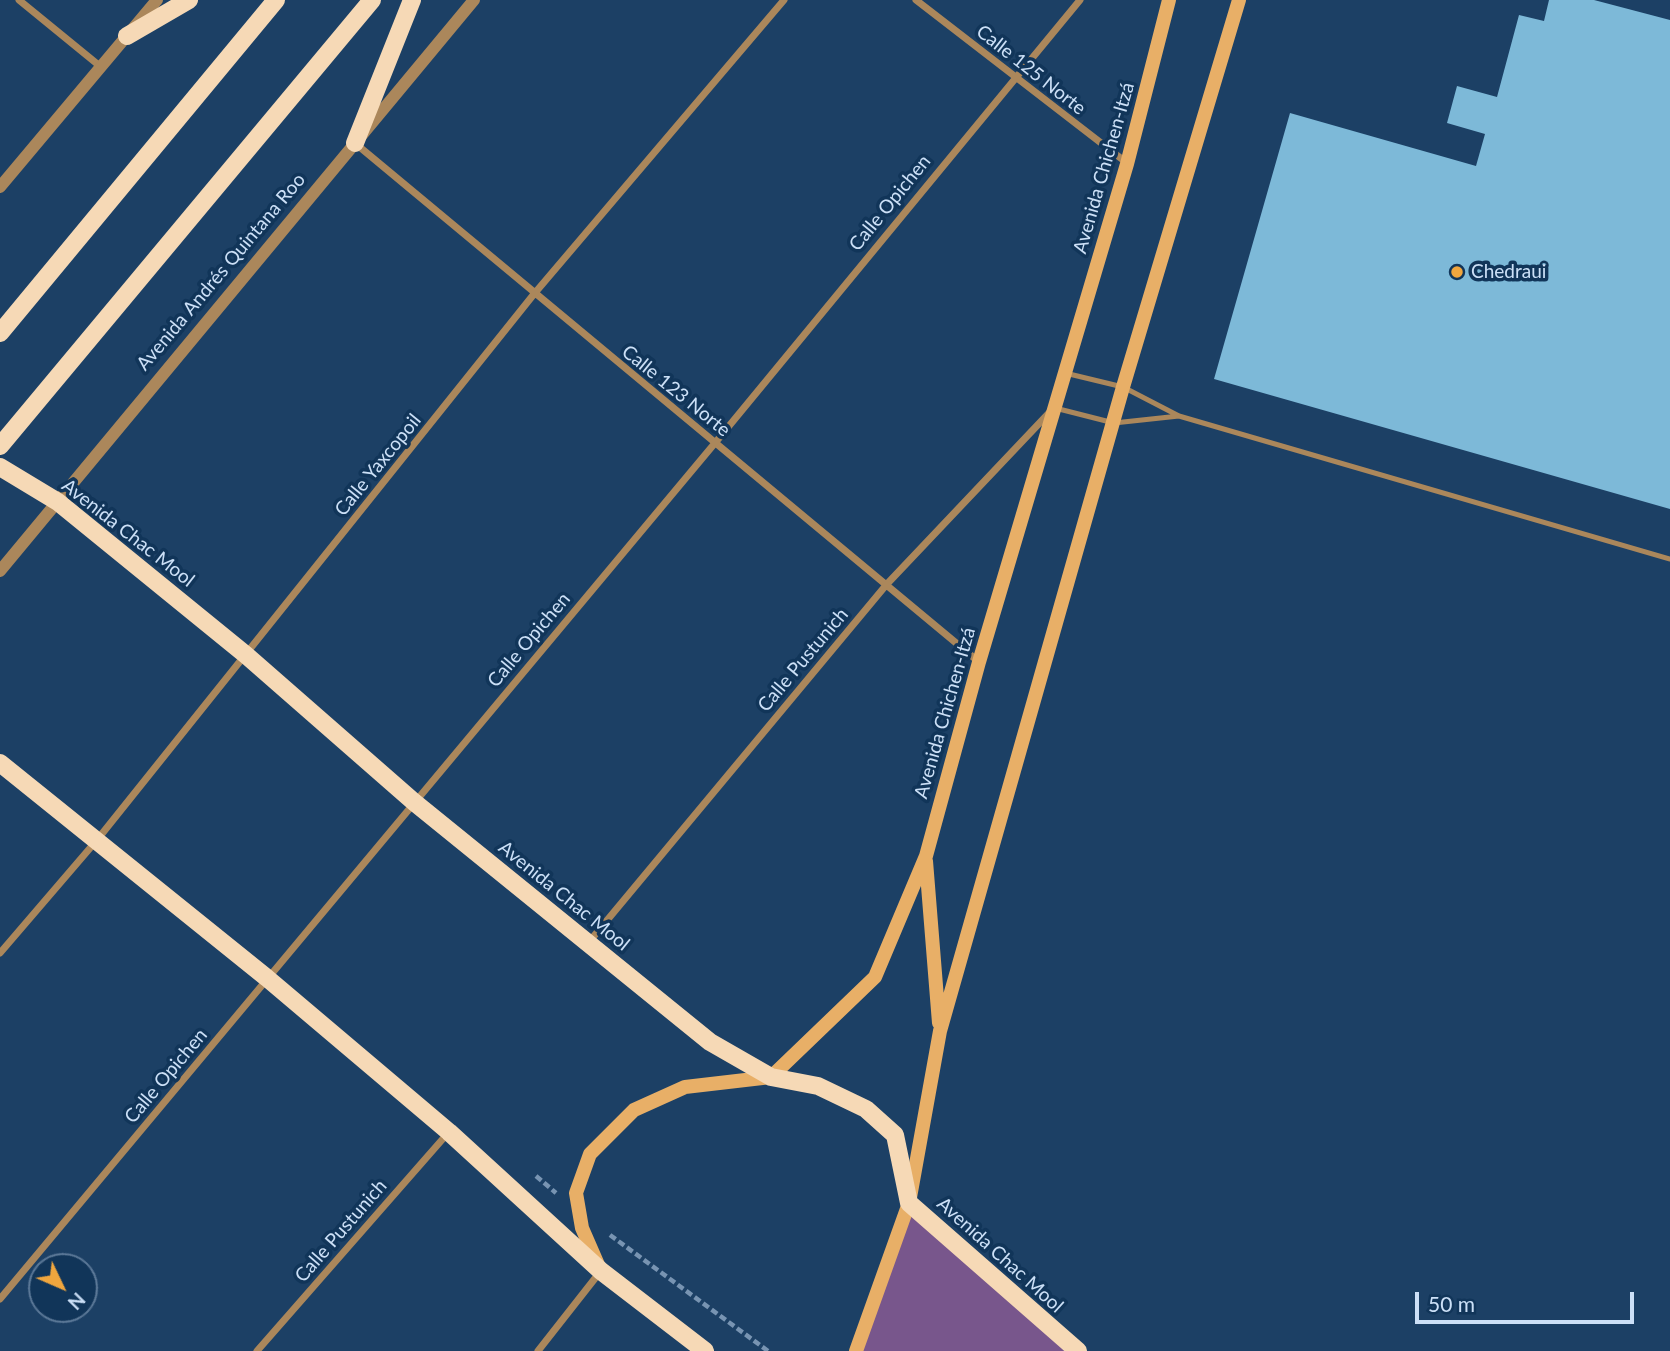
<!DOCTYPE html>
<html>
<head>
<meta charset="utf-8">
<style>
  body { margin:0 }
  #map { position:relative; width:1670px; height:1351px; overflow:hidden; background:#1c4065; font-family:Lato,sans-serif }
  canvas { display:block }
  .north { position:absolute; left:28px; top:1253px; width:70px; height:70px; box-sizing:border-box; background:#113559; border:2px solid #5c7998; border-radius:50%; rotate:134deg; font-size:19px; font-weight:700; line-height:28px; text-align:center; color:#cce0f7 }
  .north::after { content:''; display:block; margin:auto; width:24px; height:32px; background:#f0a63e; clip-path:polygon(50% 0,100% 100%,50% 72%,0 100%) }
  .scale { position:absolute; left:1415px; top:1292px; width:219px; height:32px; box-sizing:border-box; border:4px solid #cce0f7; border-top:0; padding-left:9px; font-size:21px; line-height:24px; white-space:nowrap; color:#cce0f7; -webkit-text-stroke:5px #113559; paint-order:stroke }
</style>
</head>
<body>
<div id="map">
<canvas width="1670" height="1351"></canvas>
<div class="north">N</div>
<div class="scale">50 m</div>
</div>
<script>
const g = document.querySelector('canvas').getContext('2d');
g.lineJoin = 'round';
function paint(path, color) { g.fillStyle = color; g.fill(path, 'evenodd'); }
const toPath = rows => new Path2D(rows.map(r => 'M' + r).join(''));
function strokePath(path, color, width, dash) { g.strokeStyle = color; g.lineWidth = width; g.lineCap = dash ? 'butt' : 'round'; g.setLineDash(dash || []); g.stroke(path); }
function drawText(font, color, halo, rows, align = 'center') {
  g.font = font + ' Lato,sans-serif'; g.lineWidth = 7; g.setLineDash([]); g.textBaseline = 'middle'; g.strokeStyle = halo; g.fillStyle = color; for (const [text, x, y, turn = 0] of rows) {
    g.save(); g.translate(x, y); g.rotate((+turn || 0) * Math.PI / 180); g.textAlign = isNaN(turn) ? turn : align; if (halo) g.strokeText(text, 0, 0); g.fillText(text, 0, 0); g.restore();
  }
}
paint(toPath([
  [909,1203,1081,1351,860,1351]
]), '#78568c');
paint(toPath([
  [1549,0,1594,0,1670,20,1670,509,1214,379,1290,113,1476,166,1485,134,1447,123,1457,86,1497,97,1519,15,1544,21]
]), '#7db9d8');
strokePath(toPath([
  [536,1176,556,1193],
  [610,1235,768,1351]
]), '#7894b2', 4.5, [7, 3.5]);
strokePath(toPath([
  [1065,373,1123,387,1179,416,1670,559],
  [1055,408,1114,423,1179,416]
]), '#ab875b', 5);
strokePath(toPath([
  [19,0,101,67],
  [916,0,1127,163],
  [356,144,979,662],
  [589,942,887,584,1049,413],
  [0,953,97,840,534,294,784,0],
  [0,1299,715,443,1080,0],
  [257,1351,448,1133],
  [538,1351,600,1272]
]), '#ab875b', 7);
strokePath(toPath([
  [0,187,157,0],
  [0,571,474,0]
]), '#ab875b', 12);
strokePath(toPath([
  [926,861,939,1023],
  [599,1267,582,1228,576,1193,590,1154,634,1110,685,1087,771,1077,875,977,926,856,979,662,1127,164,1169,0],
  [856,1351,909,1203,940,1031,1123,387,1239,0]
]), '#e8af67', 14);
strokePath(toPath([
  [127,36,189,0],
  [355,143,412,0],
  [0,333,276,0],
  [0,446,372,0],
  [0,467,58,502,246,655,414,802,710,1042,771,1077,818,1086,866,1109,895,1135,909,1203,1078,1351],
  [0,763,267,978,449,1132,601,1271,705,1351]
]), '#f6d9b6', 18);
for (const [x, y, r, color] of [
  [1457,272,7,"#f0a63e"]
]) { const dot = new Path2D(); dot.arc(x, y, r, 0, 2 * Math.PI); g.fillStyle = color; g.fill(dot); strokePath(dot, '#113559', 2.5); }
drawText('19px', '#cce0f7', '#113559', [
  ["Calle 125 Norte",1031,70,38],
  ["Avenida Chichen-Itzá",1104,168,-74],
  ["Calle Opichen",890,203,-51],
  ["Avenida Andrés Quintana Roo",221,272,-50],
  ["Calle 123 Norte",676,391,39],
  ["Calle Yaxcopoil",378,465,-51],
  ["Avenida Chac Mool",128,533,38],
  ["Calle Opichen",529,640,-50],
  ["Calle Pustunich",803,660,-50],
  ["Avenida Chichen-Itzá",945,713,-74],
  ["Avenida Chac Mool",564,896,39],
  ["Calle Opichen",166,1076,-50],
  ["Calle Pustunich",341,1231,-49],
  ["Avenida Chac Mool",1000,1255,42]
]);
drawText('19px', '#cce0f7', '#113559', [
  ["Chedraui",1471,272]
], 'left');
</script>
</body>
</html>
